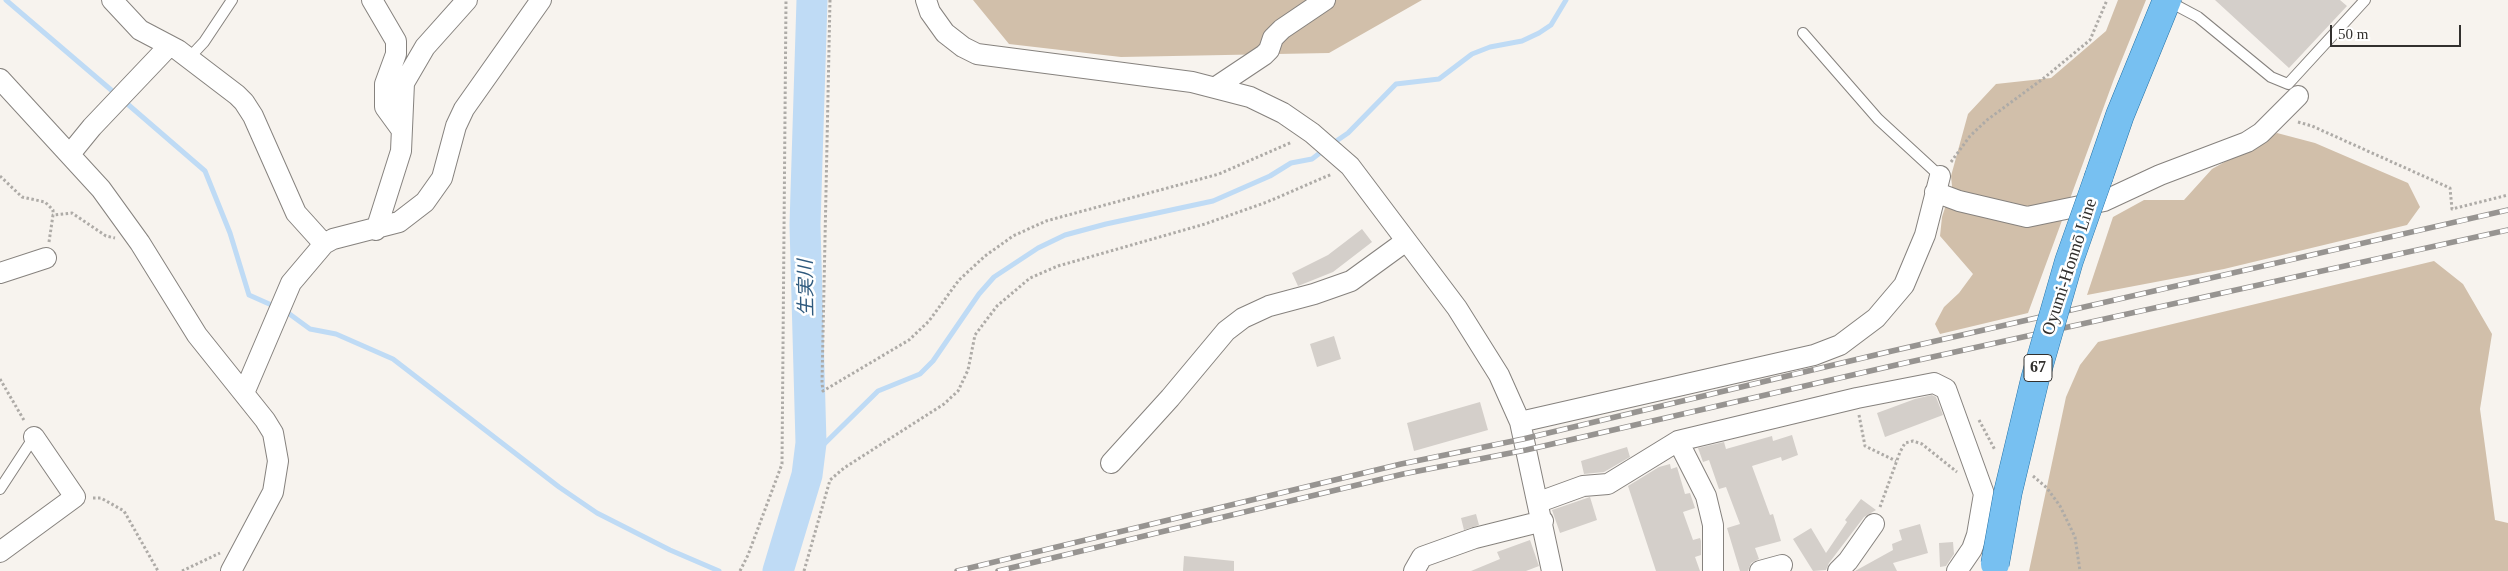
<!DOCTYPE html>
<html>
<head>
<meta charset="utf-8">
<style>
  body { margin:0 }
  #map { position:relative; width:2508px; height:571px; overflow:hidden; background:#f7f3ee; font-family:"Times New Roman",serif }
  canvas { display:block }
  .scale { position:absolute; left:2330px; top:25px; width:131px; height:22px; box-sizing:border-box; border:2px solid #32302e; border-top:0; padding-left:6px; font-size:15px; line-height:18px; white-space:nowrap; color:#32302e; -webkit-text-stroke:4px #fff; paint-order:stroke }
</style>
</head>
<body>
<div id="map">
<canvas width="2508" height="571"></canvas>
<div class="scale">50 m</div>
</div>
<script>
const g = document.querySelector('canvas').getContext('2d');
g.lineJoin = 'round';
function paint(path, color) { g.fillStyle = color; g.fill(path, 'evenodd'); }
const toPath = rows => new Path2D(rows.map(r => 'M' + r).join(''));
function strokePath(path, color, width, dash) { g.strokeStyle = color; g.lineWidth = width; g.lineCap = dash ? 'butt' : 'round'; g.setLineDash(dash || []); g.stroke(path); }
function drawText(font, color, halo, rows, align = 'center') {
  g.font = font + ' "Times New Roman","Noto Sans JP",serif'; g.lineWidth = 5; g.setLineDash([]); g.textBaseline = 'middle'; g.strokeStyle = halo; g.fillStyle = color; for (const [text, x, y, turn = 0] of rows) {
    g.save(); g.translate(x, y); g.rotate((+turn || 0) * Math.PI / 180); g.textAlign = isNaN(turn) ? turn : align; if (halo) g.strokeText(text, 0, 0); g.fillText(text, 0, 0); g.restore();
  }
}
paint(toPath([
  [973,0,1422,0,1329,53,1121,57,1009,44],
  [2118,0,2146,0,2114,79,2028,313,1940,334,1935,324,1944,307,1959,293,1973,274,1940,236,1942,217,1952,186,1951,176,1968,114,1996,84,2051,78,2106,31],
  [2277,133,2315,143,2408,183,2420,207,2407,225,2224,269,2087,295,2113,217,2144,200,2184,200,2212,169],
  [2434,261,2463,284,2492,334,2480,409,2495,520,2508,523,2508,571,2029,571,2066,397,2080,365,2098,342]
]), '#d1bfaa');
strokePath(toPath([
  [6,0,117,95],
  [124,101,205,171,230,233,249,295,276,307],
  [1332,144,1348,133,1396,84,1439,79,1472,54,1490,47,1522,41,1539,33,1551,25,1566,0],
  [284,310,310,329,336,334,393,359,559,487,597,513,670,550,719,571],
  [809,459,878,391,920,374,933,361,979,294,994,277,1038,248,1065,235,1106,224,1213,201,1270,176,1291,163,1312,159,1325,149]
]), '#bfdbf5', 5);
strokePath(toPath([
  [778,571,807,475,811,443,805,225,812,0]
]), '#bfdbf5', 31);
paint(toPath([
  [2215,0,2340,0,2347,6,2289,68],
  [1362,229,1372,242,1333,272,1298,286,1292,273,1328,255],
  [1334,336,1341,359,1317,367,1310,344],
  [1932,395,1936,397,1943,415,1885,437,1877,413,1915,399],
  [1480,402,1488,430,1414,451,1407,423],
  [1792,435,1798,455,1782,461,1781,457,1752,466,1770,515,1773,514,1781,541,1755,548,1759,559,1751,563,1748,571,1740,571,1727,528,1740,524,1726,487,1719,489,1709,460,1703,462,1698,448,1724,442,1726,449,1772,436,1773,441],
  [1627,447,1630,457,1604,472,1584,474,1581,461],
  [1670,464,1671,469,1677,467,1685,494,1690,493,1695,508,1683,512,1693,540,1700,538,1701,541,1701,555,1695,557,1700,571,1656,571,1628,486,1659,467],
  [1590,497,1597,520,1560,533,1552,510],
  [1861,499,1876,510,1864,517,1829,563,1826,570,1813,571,1793,539,1811,528,1826,553,1847,522,1845,520],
  [1476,514,1479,525,1464,530,1461,518],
  [1920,524,1928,553,1893,563,1897,571,1855,571,1893,550,1892,544,1902,540,1899,530],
  [1530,540,1539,566,1526,571,1471,571,1500,559,1497,552],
  [1953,542,1954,554,1946,566,1940,567,1939,543],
  [1184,556,1234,561,1234,571,1183,571]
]), '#d4cfca');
const lane = toPath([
  [2168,1,2198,17,2271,77,2288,84,2365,0],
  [1803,33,1878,119,1940,176],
  [189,58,204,42,232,0],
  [0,489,34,437]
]);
const street = toPath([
  [112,0,140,30,178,50,237,95,244,102,253,116,296,213,324,244,291,283,244,393],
  [372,0,396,41,396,54,385,84,385,107,401,129],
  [926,0,930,12,945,33,963,47,977,54,1192,82,1250,97,1283,113,1312,133,1350,166,1457,308,1499,375,1520,422,1552,571],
  [0,79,101,189,140,243,197,335,265,420,273,433,278,461,273,492,231,571],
  [1216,87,1264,55,1269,50,1273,38,1282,29,1325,0],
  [70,154,92,127,169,46],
  [1935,192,1959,201,2027,217,2104,201,2160,175,2247,142,2261,133,2298,96],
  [376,230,401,151,404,83,425,47,467,0],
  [324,244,333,239,399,222,425,202,442,178,456,126,464,109,541,0],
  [0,273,46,258],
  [1520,422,1814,355,1840,345,1876,318,1904,285,1925,235,1940,176],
  [1678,441,1706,496,1713,525,1713,571],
  [1111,463,1170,398,1226,331,1243,318,1269,306,1314,294,1351,281,1406,241],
  [1539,502,1583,486,1608,484,1678,441,1857,398,1934,383,1946,389,1984,494,1977,535,1972,549,1957,571],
  [0,552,75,497,34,437],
  [1414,571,1422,557,1475,538,1543,521],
  [1760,571,1782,565],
  [1838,571,1848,561,1874,524]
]);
const primary = toPath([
  [2099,176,2120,115,2167,0]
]);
strokePath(lane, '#86827e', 12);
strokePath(street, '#86827e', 22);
strokePath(primary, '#2472a7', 29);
strokePath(toPath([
  [830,0,822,383,823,391,909,340,929,321,959,280,985,256,1013,236,1046,221,1219,174,1292,142],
  [2298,122,2312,126,2450,188,2452,209,2508,195],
  [1951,162,1970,136,1987,120,2044,78,2090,40,2107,0],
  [0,176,22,197,45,202,53,210,53,215],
  [49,242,53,215,72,213,106,236,115,238],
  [0,379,25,422],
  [1859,415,1865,446,1896,461],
  [1979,420,1995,450],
  [2033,476,2047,488,2060,506,2075,537,2080,571],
  [93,498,101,498,124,511,158,571],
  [1880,507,1900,452,1905,443,1913,441,1922,444,1957,472],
  [182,571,220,553],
  [740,571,748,555,782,464,786,0],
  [804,571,830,480,844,468,944,404,958,391,968,370,975,335,997,306,1030,278,1058,266,1205,224,1267,202,1332,174]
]), '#aeaba7', 3, [2.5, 2.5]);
strokePath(lane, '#fff', 10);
strokePath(street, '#fff', 20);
strokePath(primary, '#77c0f1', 28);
const rail = toPath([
  [957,571,1401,464,1523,439,1892,351,2508,210],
  [998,571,1403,474,1526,450,1896,365,2508,230]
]);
strokePath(rail, '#979491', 5.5);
strokePath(rail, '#fff', 4, [11]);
const primaryBridge = toPath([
  [1995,564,2008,492,2035,379,2069,261,2099,176]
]);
strokePath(primaryBridge, '#2472a7', 29, []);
strokePath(primaryBridge, '#77c0f1', 28);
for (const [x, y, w] of [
  [2038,368,28]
]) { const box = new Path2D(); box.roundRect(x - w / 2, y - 13.5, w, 27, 4); g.fillStyle = '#fff'; g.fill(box); strokePath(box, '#32302e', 1); }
drawText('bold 16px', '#32302e', null, [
  ["67",2038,368]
]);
drawText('18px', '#32302e', '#fff', [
  ["Oyumi-Honnō Line",2070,267,-72]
]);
drawText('italic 19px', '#2e597d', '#fff', [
  ["生実川",807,288,-91]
]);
</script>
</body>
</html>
